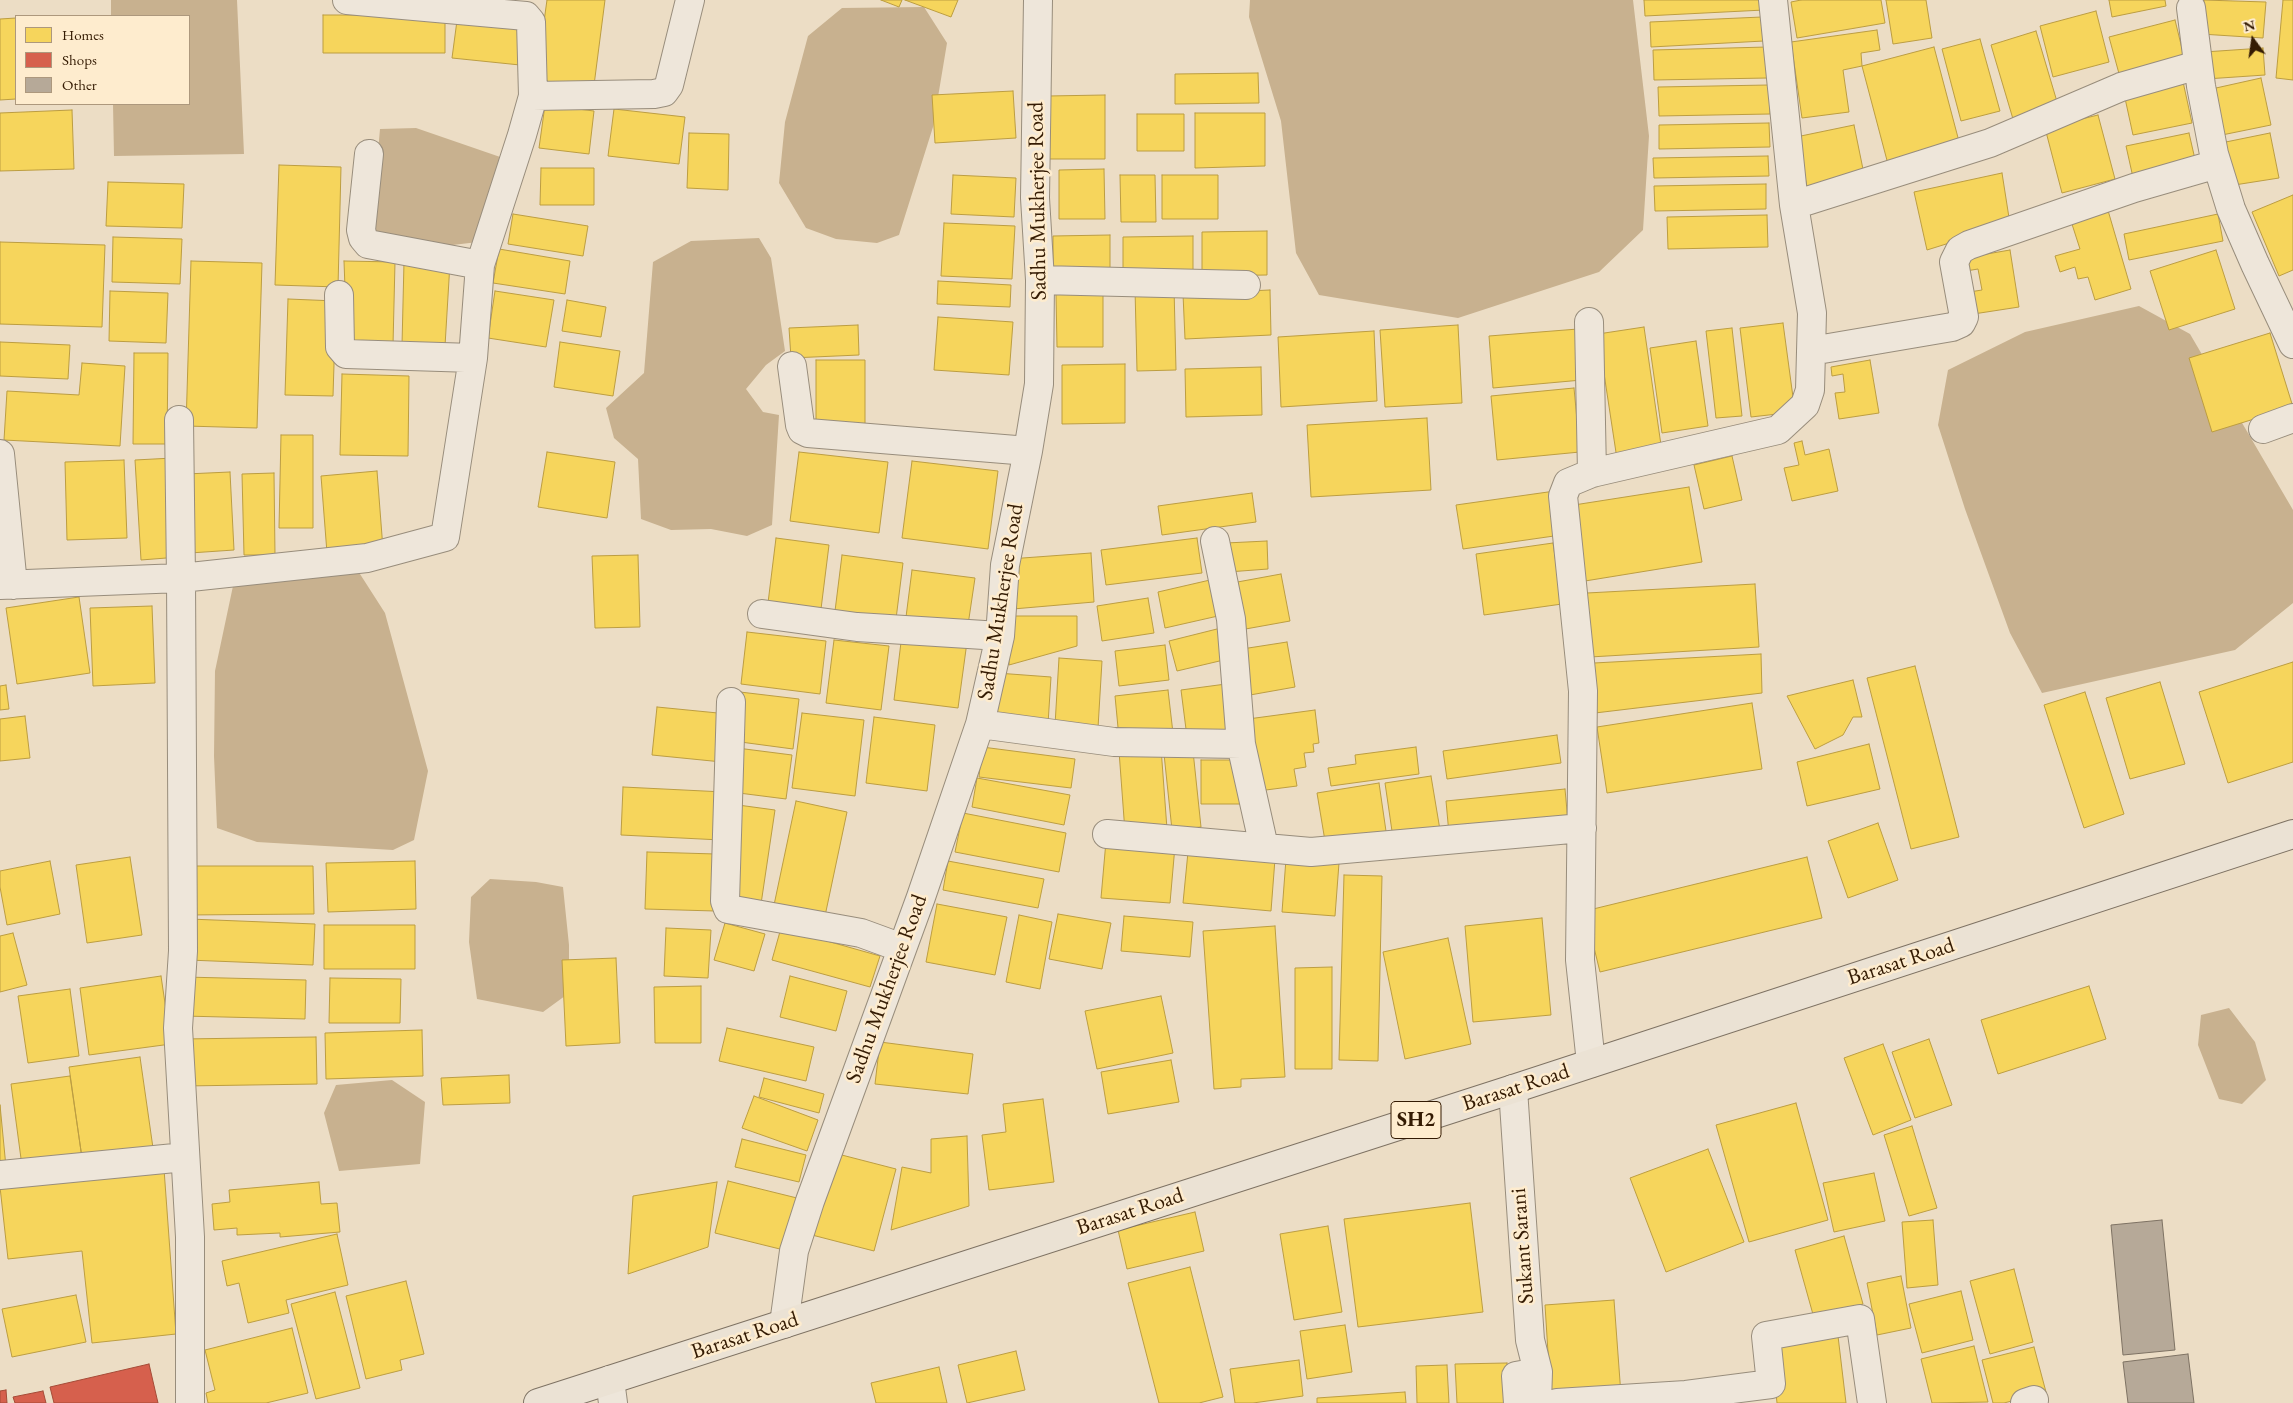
<!DOCTYPE html>
<html>
<head>
<meta charset="utf-8">
<style>
  body { margin:0 }
  #map { position:relative; width:2293px; height:1403px; overflow:hidden; background:#ecddc5; font-family:"EB Garamond",serif }
  canvas { display:block }
  .legend { position:absolute; left:15px; top:15px; width:175px; height:90px; box-sizing:border-box; background:#feecce; border:1px solid #ad987d; margin:0; padding:6px 9px; list-style:none; font-size:15px; color:#341b03 }
  .legend li { display:flex; align-items:center; gap:10px; height:25px }
  .legend b { width:25px; border:1px solid #ad987d }
  .north { position:absolute; left:2228px; top:15px; width:50px; height:50px; -webkit-text-stroke:4px #feecce; paint-order:stroke; rotate:346deg; font-size:14px; font-weight:700; line-height:20px; text-align:center; color:#341b03 }
  .north::after { content:''; display:block; margin:auto; width:18px; height:22px; background:#341b03; clip-path:polygon(50% 0,100% 100%,50% 72%,0 100%) }
</style>
</head>
<body>
<div id="map">
<canvas width="2293" height="1403"></canvas>
<ul class="legend">
<li><b style="height:14px;background:#f6d55c"></b>Homes</li>
<li><b style="height:14px;background:#d6604d"></b>Shops</li>
<li><b style="height:14px;background:#b6a998"></b>Other</li>
</ul>
<div class="north">N</div>
</div>
<script>
const g = document.querySelector('canvas').getContext('2d');
g.lineJoin = 'round';
function paint(path, color) { g.fillStyle = color; g.fill(path, 'evenodd'); }
const toPath = rows => new Path2D(rows.map(r => 'M' + r).join(''));
function strokePath(path, color, width, dash) { g.strokeStyle = color; g.lineWidth = width; g.lineCap = dash ? 'butt' : 'round'; g.setLineDash(dash || []); g.stroke(path); }
function drawText(font, color, halo, rows, align = 'center') {
  g.font = font + ' "EB Garamond",serif'; g.lineWidth = 5; g.setLineDash([]); g.textBaseline = 'middle'; g.strokeStyle = halo; g.fillStyle = color; for (const [text, x, y, turn = 0] of rows) {
    g.save(); g.translate(x, y); g.rotate((+turn || 0) * Math.PI / 180); g.textAlign = isNaN(turn) ? turn : align; if (halo) g.strokeText(text, 0, 0); g.fillText(text, 0, 0); g.restore();
  }
}
paint(toPath([
  [111,0,237,0,244,154,114,156,113,104,189,104,189,16,111,16],
  [1250,0,1633,0,1649,136,1643,230,1599,272,1458,318,1319,295,1296,253,1281,121,1249,17],
  [924,7,947,43,933,127,899,235,877,243,836,239,806,228,779,183,785,122,808,36,842,8],
  [416,128,506,159,478,242,444,246,371,232,380,129],
  [759,238,771,258,785,351,766,365,746,389,763,412,779,415,772,525,747,536,711,529,671,530,641,519,638,459,614,438,606,408,644,373,653,262,691,241],
  [2139,306,2190,334,2293,510,2293,603,2235,650,2042,693,2010,633,1965,509,1938,425,1948,370,2025,332],
  [351,560,385,613,428,771,414,840,393,850,257,842,217,828,214,756,215,671,233,586],
  [490,879,536,882,563,887,569,945,569,993,543,1012,477,999,469,942,471,897],
  [2229,1008,2255,1042,2266,1080,2242,1104,2219,1099,2198,1045,2201,1015],
  [392,1080,425,1102,420,1164,339,1171,324,1113,336,1085]
]), '#c8b18f');
const homes = toPath([
  [547,0,605,0,593,93,535,86,547,0],
  [881,0,902,0,899,7,881,0],
  [905,0,958,0,951,17,905,0],
  [1644,0,1764,0,1764,10,1645,16,1644,0],
  [1801,0,1881,0,1885,23,1797,38,1791,2,1801,0],
  [1886,0,1926,0,1932,38,1893,44,1886,0],
  [2109,0,2165,0,2166,6,2112,17,2109,0],
  [2204,0,2266,2,2263,38,2201,34,2204,0],
  [2283,0,2293,0,2293,80,2276,78,2283,0],
  [2096,11,2109,62,2053,77,2040,26,2096,11],
  [458,13,525,21,520,65,452,58,458,13],
  [323,15,445,15,445,53,323,53,323,15],
  [1762,17,1764,41,1651,47,1650,22,1762,17],
  [16,18,16,99,0,100,0,19,16,18],
  [2175,20,2186,65,2121,81,2109,37,2175,20],
  [1877,30,1880,50,1861,53,1862,66,1843,70,1849,112,1802,118,1791,42,1877,30],
  [2036,31,2058,105,2013,119,1991,45,2036,31],
  [1980,39,2000,111,1961,121,1942,49,1980,39],
  [1767,47,1768,78,1654,80,1653,50,1767,47],
  [1934,47,1961,149,1889,168,1862,66,1934,47],
  [2263,48,2265,75,2206,79,2204,52,2263,48],
  [1258,73,1259,103,1175,104,1175,74,1258,73],
  [2182,77,2192,123,2133,135,2123,89,2182,77],
  [2261,78,2271,125,2217,136,2207,90,2261,78],
  [1769,85,1770,114,1659,116,1658,87,1769,85],
  [1013,91,1016,138,935,143,932,95,1013,91],
  [1105,95,1105,159,1049,159,1048,96,1105,95],
  [545,105,594,111,589,154,539,148,545,105],
  [614,109,685,117,679,164,608,156,614,109],
  [72,110,74,169,0,171,0,113,72,110],
  [1195,113,1265,113,1265,166,1195,168,1195,113],
  [1137,114,1184,114,1184,151,1137,151,1137,114],
  [2098,115,2115,179,2062,193,2045,128,2098,115],
  [1769,123,1770,147,1659,149,1659,125,1769,123],
  [1854,125,1865,179,1808,191,1796,137,1854,125],
  [689,133,729,134,728,190,687,188,689,133],
  [2189,133,2197,168,2134,182,2126,146,2189,133],
  [2270,133,2279,178,2228,186,2216,144,2270,133],
  [1768,156,1769,176,1654,178,1653,158,1768,156],
  [279,165,341,167,338,287,275,285,279,165],
  [541,168,594,168,594,205,540,205,541,168],
  [1104,169,1105,219,1059,219,1059,170,1104,169],
  [2002,173,2010,224,1927,250,1914,192,2002,173],
  [953,175,1016,178,1014,217,951,214,953,175],
  [1120,175,1155,175,1156,222,1121,222,1120,175],
  [1162,175,1218,175,1218,219,1162,219,1162,175],
  [108,182,184,184,182,228,106,226,108,182],
  [1766,184,1766,209,1655,211,1654,186,1766,184],
  [2293,195,2293,270,2279,276,2252,212,2293,195],
  [2107,207,2131,289,2095,300,2088,277,2078,279,2075,267,2060,272,2055,256,2080,249,2070,218,2107,207],
  [513,214,588,226,583,256,508,244,513,214],
  [2218,214,2223,241,2129,260,2124,234,2218,214],
  [1767,215,1768,247,1668,249,1667,217,1767,215],
  [944,223,1015,226,1012,279,941,276,944,223],
  [1267,231,1267,275,1202,276,1202,232,1267,231],
  [1110,235,1110,271,1053,272,1053,236,1110,235],
  [1193,236,1193,272,1123,272,1123,237,1193,236],
  [113,237,182,239,180,284,112,282,113,237],
  [0,242,105,245,102,327,0,324,0,242],
  [499,249,570,261,565,294,493,283,499,249],
  [2010,250,2019,307,1967,315,1963,293,1982,290,1978,269,1960,272,1958,259,2010,250],
  [2216,250,2235,309,2169,330,2150,271,2216,250],
  [191,261,262,263,257,428,186,426,191,261],
  [344,261,395,262,393,345,347,344,344,261],
  [404,262,450,263,445,346,402,345,404,262],
  [938,281,1011,285,1010,307,937,304,938,281],
  [1174,287,1176,370,1137,371,1135,289,1174,287],
  [1270,290,1271,335,1185,339,1183,294,1270,290],
  [110,291,168,293,166,343,109,341,110,291],
  [495,291,554,300,546,347,488,338,495,291],
  [1103,293,1103,347,1057,347,1056,294,1103,293],
  [288,299,336,301,333,396,285,395,288,299],
  [567,300,606,307,601,337,562,331,567,300],
  [938,317,1013,322,1009,375,934,370,938,317],
  [1783,323,1795,412,1751,417,1740,328,1783,323],
  [858,325,859,355,791,358,789,328,858,325],
  [1458,325,1462,403,1385,407,1380,330,1458,325],
  [1644,327,1662,452,1617,459,1598,334,1644,327],
  [1732,328,1742,416,1716,418,1706,331,1732,328],
  [1578,329,1582,380,1493,388,1489,336,1578,329],
  [1374,331,1377,401,1281,407,1278,337,1374,331],
  [2270,333,2293,407,2212,432,2189,358,2270,333],
  [1696,341,1708,426,1662,433,1650,348,1696,341],
  [0,342,70,345,68,379,0,376,0,342],
  [560,342,620,351,613,396,554,387,560,342],
  [134,353,168,353,167,444,133,444,134,353],
  [816,360,865,360,865,427,816,428,816,360],
  [1870,360,1879,413,1839,419,1835,393,1845,392,1843,374,1832,376,1831,367,1870,360],
  [82,363,125,366,120,446,4,440,7,391,79,395,82,363],
  [1125,364,1125,423,1062,424,1062,365,1125,364],
  [1261,367,1262,415,1186,417,1185,369,1261,367],
  [342,374,409,376,408,456,340,455,342,374],
  [1574,388,1580,452,1497,460,1491,396,1574,388],
  [1427,418,1431,490,1311,497,1307,425,1427,418],
  [281,435,313,435,313,528,279,528,281,435],
  [1802,441,1805,455,1829,449,1838,491,1792,501,1784,468,1799,465,1794,443,1802,441],
  [547,452,615,462,607,518,538,507,547,452],
  [799,452,888,462,879,533,790,521,799,452],
  [1732,456,1742,500,1704,509,1694,465,1732,456],
  [173,458,179,557,141,560,135,460,173,458],
  [124,460,127,538,67,540,65,462,124,460],
  [912,461,998,471,988,549,902,538,912,461],
  [377,471,383,549,327,553,321,476,377,471],
  [230,472,234,550,190,553,186,474,230,472],
  [274,473,275,555,244,555,242,474,274,473],
  [1689,487,1702,562,1585,581,1574,505,1689,487],
  [1555,491,1561,535,1463,549,1456,505,1555,491],
  [1252,493,1256,522,1162,535,1158,506,1252,493],
  [776,538,829,545,820,617,767,611,776,538],
  [1197,538,1202,573,1106,585,1101,550,1197,538],
  [1267,541,1268,569,1228,572,1226,543,1267,541],
  [1553,543,1562,604,1484,615,1476,554,1553,543],
  [1091,553,1094,602,1013,609,1009,559,1091,553],
  [638,555,640,627,595,628,592,556,638,555],
  [842,555,903,563,895,627,834,619,842,555],
  [912,570,975,578,968,625,906,617,912,570],
  [1281,574,1290,621,1240,630,1232,583,1281,574],
  [1210,580,1218,616,1165,628,1158,592,1210,580],
  [1755,584,1759,647,1590,657,1587,593,1755,584],
  [79,597,90,673,17,684,6,608,79,597],
  [1148,598,1154,633,1102,641,1097,606,1148,598],
  [152,606,155,683,93,686,90,608,152,606],
  [1009,616,1077,616,1077,646,1009,665,1009,616],
  [1221,628,1228,659,1177,671,1169,641,1221,628],
  [747,632,826,641,820,694,741,684,747,632],
  [902,634,967,642,958,708,894,700,902,634],
  [834,640,889,646,881,710,826,703,834,640],
  [1287,642,1295,687,1250,695,1242,649,1287,642],
  [1165,645,1169,680,1119,686,1115,651,1165,645],
  [1761,654,1762,693,1595,713,1594,663,1761,654],
  [1059,658,1102,661,1098,728,1055,725,1059,658],
  [2293,662,2293,762,2228,783,2199,692,2293,662],
  [1915,666,1959,837,1911,849,1867,678,1915,666],
  [997,673,1051,677,1048,724,993,719,997,673],
  [1853,680,1862,717,1853,717,1843,735,1815,749,1787,696,1853,680],
  [2160,682,2185,764,2130,779,2106,698,2160,682],
  [1226,684,1232,731,1187,737,1181,690,1226,684],
  [6,685,9,709,0,710,0,686,6,685],
  [1168,690,1173,733,1119,738,1115,696,1168,690],
  [740,692,799,699,793,749,733,741,740,692],
  [2085,692,2124,814,2084,828,2044,705,2085,692],
  [1752,703,1762,769,1607,793,1597,727,1752,703],
  [657,707,728,714,722,762,652,755,657,707],
  [1315,710,1319,743,1313,744,1314,752,1304,753,1306,767,1294,769,1297,786,1258,791,1248,719,1315,710],
  [802,713,864,720,855,796,792,788,802,713],
  [25,716,30,758,0,761,0,719,25,716],
  [874,717,935,725,927,791,866,783,874,717],
  [1557,735,1561,763,1447,779,1443,751,1557,735],
  [1869,744,1880,789,1807,806,1797,762,1869,744],
  [982,747,1075,759,1071,788,979,777,982,747],
  [1416,747,1419,774,1331,786,1328,768,1356,764,1355,755,1416,747],
  [737,748,792,755,786,799,731,792,737,748],
  [1161,748,1167,829,1125,832,1119,751,1161,748],
  [1193,751,1201,827,1172,830,1164,754,1193,751],
  [1201,760,1244,760,1244,804,1201,804,1201,760],
  [1431,776,1440,830,1393,838,1385,783,1431,776],
  [977,778,1070,795,1064,825,972,807,977,778],
  [1379,783,1387,838,1326,847,1317,793,1379,783],
  [623,787,724,792,721,840,621,835,623,787],
  [1565,789,1568,822,1449,834,1446,801,1565,789],
  [796,801,847,812,825,916,774,905,796,801],
  [738,805,775,810,761,904,729,895,738,805],
  [963,813,1066,833,1059,872,955,852,963,813],
  [1878,823,1898,880,1848,898,1828,841,1878,823],
  [1106,841,1175,846,1170,903,1101,898,1106,841],
  [647,852,716,854,715,911,645,909,647,852],
  [1188,852,1275,859,1271,911,1183,903,1188,852],
  [130,857,142,935,87,943,76,865,130,857],
  [1807,857,1822,918,1600,972,1585,911,1807,857],
  [1286,859,1339,863,1335,916,1282,912,1286,859],
  [50,861,60,914,7,925,0,887,0,871,50,861],
  [415,861,416,909,328,912,326,863,415,861],
  [948,861,1044,879,1038,908,943,890,948,861],
  [185,866,313,866,314,914,185,915,185,866],
  [1344,875,1382,876,1378,1061,1339,1060,1344,875],
  [937,904,1007,917,995,975,926,962,937,904],
  [1058,914,1111,923,1102,969,1049,959,1058,914],
  [1019,915,1052,922,1040,989,1006,982,1019,915],
  [1124,916,1193,922,1190,957,1121,951,1124,916],
  [1542,918,1551,1015,1473,1022,1465,926,1542,918],
  [189,919,315,924,313,965,188,960,189,919],
  [725,923,765,934,754,971,714,960,725,923],
  [324,925,415,925,415,969,324,969,324,925],
  [1275,926,1285,1077,1241,1079,1241,1087,1214,1089,1203,931,1275,926],
  [666,928,711,930,708,978,664,976,666,928],
  [781,928,880,956,870,987,772,960,781,928],
  [13,933,27,985,0,992,0,936,13,933],
  [1448,938,1471,1044,1405,1059,1383,952,1448,938],
  [616,958,620,1043,566,1046,562,960,616,958],
  [1332,967,1332,1069,1295,1069,1295,968,1332,967],
  [161,976,171,1044,89,1055,80,988,161,976],
  [790,976,847,991,836,1031,780,1017,790,976],
  [184,977,306,980,305,1019,183,1016,184,977],
  [330,978,401,979,400,1023,329,1023,330,978],
  [701,986,701,1043,655,1043,654,987,701,986],
  [2089,986,2106,1039,1998,1074,1981,1020,2089,986],
  [70,989,79,1056,28,1063,18,996,70,989],
  [1161,996,1173,1053,1097,1069,1085,1011,1161,996],
  [727,1028,814,1047,806,1081,719,1061,727,1028],
  [422,1030,423,1076,326,1079,325,1033,422,1030],
  [316,1037,317,1084,184,1086,183,1039,316,1037],
  [1929,1039,1952,1105,1915,1118,1892,1052,1929,1039],
  [880,1042,973,1054,968,1094,875,1084,880,1042],
  [1883,1044,1911,1120,1873,1135,1844,1058,1883,1044],
  [140,1057,153,1148,82,1158,69,1067,140,1057],
  [1171,1060,1179,1102,1108,1114,1101,1072,1171,1060],
  [509,1075,510,1103,443,1105,441,1078,509,1075],
  [70,1076,82,1158,22,1166,11,1084,70,1076],
  [764,1078,824,1094,819,1113,759,1097,764,1078],
  [754,1096,818,1120,807,1151,742,1128,754,1096],
  [1043,1099,1054,1182,989,1190,982,1135,1006,1132,1003,1104,1043,1099],
  [1796,1103,1828,1220,1749,1242,1716,1125,1796,1103],
  [0,1105,6,1167,0,1167,0,1105],
  [1912,1126,1937,1208,1909,1216,1884,1135,1912,1126],
  [967,1136,969,1206,891,1230,902,1167,931,1173,931,1139,967,1136],
  [742,1139,806,1155,799,1182,735,1167,742,1139],
  [1708,1149,1744,1242,1666,1272,1630,1178,1708,1149],
  [834,1153,896,1169,874,1251,812,1235,834,1153],
  [164,1169,176,1334,92,1343,82,1251,8,1259,0,1187,164,1169],
  [1874,1173,1885,1221,1834,1232,1823,1183,1874,1173],
  [728,1181,801,1199,788,1251,715,1233,728,1181],
  [319,1182,321,1204,337,1203,340,1232,280,1237,280,1233,237,1235,237,1228,214,1230,212,1204,230,1202,229,1190,319,1182],
  [717,1182,708,1247,628,1274,633,1196,717,1182],
  [1470,1203,1483,1312,1358,1327,1344,1219,1470,1203],
  [1195,1212,1204,1251,1127,1269,1118,1230,1195,1212],
  [1933,1220,1938,1285,1907,1288,1902,1222,1933,1220],
  [1328,1226,1342,1312,1294,1320,1280,1234,1328,1226],
  [337,1234,348,1285,286,1300,289,1313,248,1323,239,1283,227,1286,222,1261,337,1234],
  [1844,1236,1863,1304,1814,1318,1795,1250,1844,1236],
  [1190,1267,1223,1397,1199,1403,1159,1403,1128,1283,1190,1267],
  [2014,1269,2033,1342,1990,1354,1970,1281,2014,1269],
  [1901,1276,1911,1328,1877,1335,1867,1283,1901,1276],
  [406,1281,424,1354,400,1360,402,1370,366,1379,346,1296,406,1281],
  [1961,1291,1973,1340,1922,1353,1909,1304,1961,1291],
  [335,1292,360,1388,316,1399,291,1304,335,1292],
  [76,1295,86,1342,12,1357,2,1309,76,1295],
  [1614,1300,1621,1395,1551,1400,1545,1305,1614,1300],
  [1345,1325,1352,1372,1307,1379,1300,1331,1345,1325],
  [292,1328,308,1393,266,1403,208,1403,206,1393,215,1390,205,1350,292,1328],
  [1838,1336,1846,1403,1777,1403,1771,1344,1838,1336],
  [1974,1346,1988,1402,1932,1403,1921,1359,1974,1346],
  [2034,1347,2046,1392,2004,1403,1993,1403,1982,1360,2034,1347],
  [1016,1351,1025,1390,967,1403,958,1365,1016,1351],
  [1299,1360,1303,1396,1253,1403,1235,1403,1230,1369,1299,1360],
  [1507,1363,1508,1403,1457,1403,1455,1364,1507,1363],
  [1447,1365,1449,1403,1417,1403,1416,1366,1447,1365],
  [939,1367,947,1403,876,1403,871,1383,939,1367],
  [1405,1392,1406,1403,1317,1403,1317,1398,1405,1392]
]);
paint(homes, '#f6d55c');
strokePath(homes, '#bc9d41', 1);
const shops = toPath([
  [149,1364,158,1403,54,1403,50,1387,149,1364],
  [6,1390,7,1403,0,1403,0,1391,6,1390],
  [43,1391,46,1403,15,1403,13,1397,43,1391]
]);
paint(shops, '#d6604d');
strokePath(shops, '#a54b37', 1);
const building = toPath([
  [2162,1220,2175,1350,2123,1355,2111,1225,2162,1220],
  [2188,1354,2194,1403,2128,1403,2123,1362,2188,1354]
]);
paint(building, '#b6a998');
strokePath(building, '#7e7263', 1);
const minor = toPath([
  [347,0,526,16,531,22,533,96],
  [2191,8,2201,86,2214,154,2231,209,2255,264,2293,344],
  [369,154,361,230,363,238,368,244,480,265],
  [1794,205,1990,143,2121,87,2198,65],
  [1040,280,1246,285],
  [339,295,340,347,346,354,473,358],
  [1589,322,1592,473],
  [1811,351,1952,327,1961,323,1964,317,1954,262,1960,250,1969,245,2134,188,2217,164],
  [792,366,800,425,802,430,808,433,1028,451],
  [2263,429,2293,418],
  [0,454,13,585],
  [1215,541,1231,619,1241,744,1264,847],
  [0,585,181,578,179,420],
  [762,614,857,627,1000,636],
  [731,702,725,901,728,909,861,933,902,948],
  [980,724,1114,742,1241,744],
  [1107,834,1311,852,1582,828],
  [1591,1063,1580,960,1583,691,1563,496,1568,483,1592,473,1778,430,1805,405,1810,390,1812,313,1794,205,1773,0],
  [1513,1089,1530,1340,1538,1372,1537,1403],
  [0,1175,185,1157],
  [784,1324,794,1251,810,1201,921,897,980,724,1000,636,1005,565,1028,451,1039,384,1040,280,1035,198,1038,0],
  [610,1380,613,1403],
  [190,1403,190,1237,178,1028,183,951,181,578,367,558,445,537,473,358,480,265,522,135,533,96,654,94,664,92,669,85,690,0],
  [1518,1403,1516,1376,1538,1372],
  [1557,1403,1686,1395,1771,1384,1766,1336,1860,1319,1872,1403],
  [2025,1403,2034,1400]
]);
const major = toPath([
  [538,1403,1513,1089,2293,834]
]);
strokePath(minor, '#988d7c', 30);
strokePath(major, '#7e7263', 30);
strokePath(minor, '#eee6da', 28);
strokePath(major, '#ebe2d4', 28);
for (const [x, y, w] of [
  [1416,1120,50]
]) { const box = new Path2D(); box.roundRect(x - w / 2, y - 18.5, w, 37, 4); g.fillStyle = '#feecce'; g.fill(box); strokePath(box, '#341b03', 1); }
drawText('bold 21px', '#341b03', null, [
  ["SH2",1416,1120]
]);
drawText('22px', '#341b03', '#feecce', [
  ["Sadhu Mukherjee Road",1038,201,-91],
  ["Sadhu Mukherjee Road",1001,602,-81],
  ["Barasat Road",1901,962,-18],
  ["Sadhu Mukherjee Road",887,989,-70],
  ["Barasat Road",1516,1088,-18],
  ["Barasat Road",1130,1212,-18],
  ["Sukant Sarani",1523,1246,-94],
  ["Barasat Road",745,1336,-18]
]);
</script>
</body>
</html>
